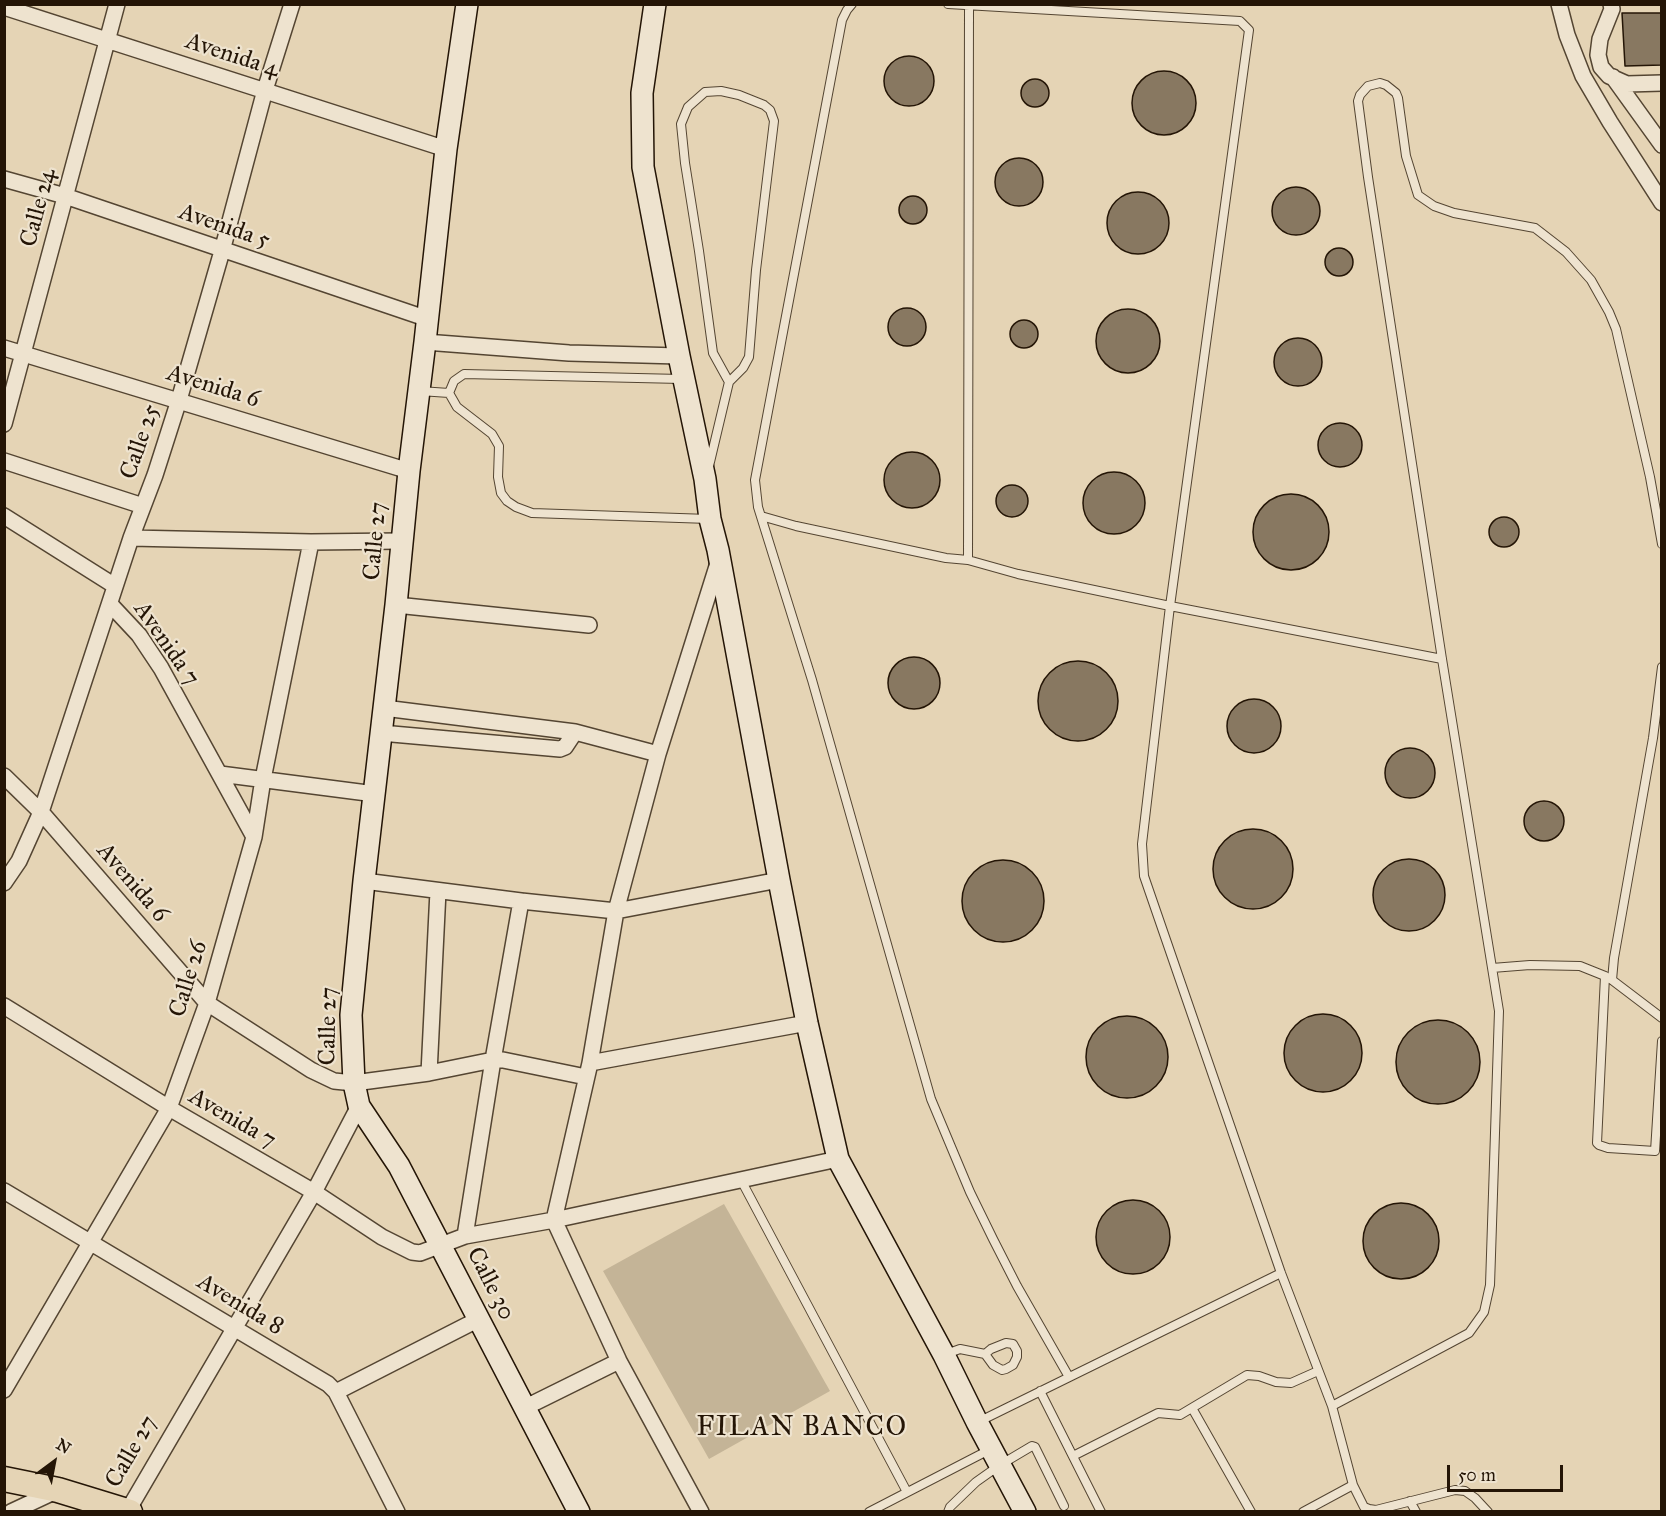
<!DOCTYPE html>
<html>
<head>
<meta charset="utf-8">
<style>
  body { margin:0 }
  #map { position:relative; width:1666px; height:1516px; overflow:hidden; background:#e5d4b5; font-family:"IM FELL Great Primer",serif }
  canvas { display:block }
  .frame { position:absolute; inset:0; border:6px solid #241506; pointer-events:none }
  .north { position:absolute; left:24px; top:1432px; width:60px; height:60px; -webkit-text-stroke:4px #eee3cf; paint-order:stroke; rotate:32deg; font-size:16px; font-weight:700; line-height:24px; text-align:center; color:#241506 }
  .north::after { content:''; display:block; margin:auto; width:21px; height:27px; background:#241506; clip-path:polygon(50% 0,100% 100%,50% 72%,0 100%) }
  .scale { position:absolute; left:1447px; top:1465px; width:116px; height:27px; box-sizing:border-box; border:3px solid #241506; border-top:0; padding-left:8px; font-size:18px; line-height:21px; white-space:nowrap; color:#241506; -webkit-text-stroke:4px #eee3cf; paint-order:stroke }
</style>
</head>
<body>
<div id="map">
<canvas width="1666" height="1516"></canvas>
<div class="frame"></div>
<div class="north">N</div>
<div class="scale">50 m</div>
</div>
<script>
const g = document.querySelector('canvas').getContext('2d');
g.lineJoin = 'round';
function paint(path, color) { g.fillStyle = color; g.fill(path, 'evenodd'); }
const toPath = rows => new Path2D(rows.map(r => 'M' + r).join(''));
function strokePath(path, color, width, dash) { g.strokeStyle = color; g.lineWidth = width; g.lineCap = dash ? 'butt' : 'round'; g.setLineDash(dash || []); g.stroke(path); }
function drawText(font, color, halo, rows, align = 'center') {
  g.font = font + ' "IM FELL Great Primer",serif'; g.lineWidth = 4.5; g.setLineDash([]); g.textBaseline = 'middle'; g.strokeStyle = halo; g.fillStyle = color; for (const [text, x, y, turn = 0] of rows) {
    g.save(); g.translate(x, y); g.rotate((+turn || 0) * Math.PI / 180); g.textAlign = isNaN(turn) ? turn : align; if (halo) g.strokeText(text, 0, 0); g.fillText(text, 0, 0); g.restore();
  }
}
paint(toPath([
  [724,1204,830,1391,709,1459,603,1271]
]), '#c4b497');
const building = toPath([
  [1622,13,1662,13,1662,65,1625,66,1622,13],
  '884 81a25 25 0 1 1 50 0a25 25 0 1 1-50 0Z',
  '1132 103a32 32 0 1 1 64 0a32 32 0 1 1-64 0Z',
  '1021 93a14 14 0 1 1 28 0a14 14 0 1 1-28 0Z',
  '995 182a24 24 0 1 1 48 0a24 24 0 1 1-48 0Z',
  '1272 211a24 24 0 1 1 48 0a24 24 0 1 1-48 0Z',
  '1107 223a31 31 0 1 1 62 0a31 31 0 1 1-62 0Z',
  '899 210a14 14 0 1 1 28 0a14 14 0 1 1-28 0Z',
  '1325 262a14 14 0 1 1 28 0a14 14 0 1 1-28 0Z',
  '888 327a19 19 0 1 1 38 0a19 19 0 1 1-38 0Z',
  '1096 341a32 32 0 1 1 64 0a32 32 0 1 1-64 0Z',
  '1010 334a14 14 0 1 1 28 0a14 14 0 1 1-28 0Z',
  '1274 362a24 24 0 1 1 48 0a24 24 0 1 1-48 0Z',
  '1318 445a22 22 0 1 1 44 0a22 22 0 1 1-44 0Z',
  '884 480a28 28 0 1 1 56 0a28 28 0 1 1-56 0Z',
  '1083 503a31 31 0 1 1 62 0a31 31 0 1 1-62 0Z',
  '996 501a16 16 0 1 1 32 0a16 16 0 1 1-32 0Z',
  '1253 532a38 38 0 1 1 76 0a38 38 0 1 1-76 0Z',
  '1489 532a15 15 0 1 1 30 0a15 15 0 1 1-30 0Z',
  '888 683a26 26 0 1 1 52 0a26 26 0 1 1-52 0Z',
  '1038 701a40 40 0 1 1 80 0a40 40 0 1 1-80 0Z',
  '1227 726a27 27 0 1 1 54 0a27 27 0 1 1-54 0Z',
  '1385 773a25 25 0 1 1 50 0a25 25 0 1 1-50 0Z',
  '1524 821a20 20 0 1 1 40 0a20 20 0 1 1-40 0Z',
  '1213 869a40 40 0 1 1 80 0a40 40 0 1 1-80 0Z',
  '1373 895a36 36 0 1 1 72 0a36 36 0 1 1-72 0Z',
  '962 901a41 41 0 1 1 82 0a41 41 0 1 1-82 0Z',
  '1284 1053a39 39 0 1 1 78 0a39 39 0 1 1-78 0Z',
  '1086 1057a41 41 0 1 1 82 0a41 41 0 1 1-82 0Z',
  '1396 1062a42 42 0 1 1 84 0a42 42 0 1 1-84 0Z',
  '1096 1237a37 37 0 1 1 74 0a37 37 0 1 1-74 0Z',
  '1363 1241a38 38 0 1 1 76 0a38 38 0 1 1-76 0Z'
]);
paint(building, '#887861');
strokePath(building, '#241506', 1.5);
const lane = toPath([
  [852,4,847,10,842,20,755,480,758,507,812,680,931,1099,970,1192,993,1239,1017,1286,1069,1377],
  [948,4,1240,21,1249,30,1170,606,1142,844,1144,876,1281,1273,1332,1406,1353,1485,1303,1512],
  [420,391,449,393,454,381,464,374,681,379],
  [449,393,457,407,492,434,499,446,498,477,501,493,507,501,516,507,532,513,709,519],
  [709,466,729,382,743,368,749,357,756,270,774,121,770,110,764,105,739,95,721,91,705,92,688,107,681,124,685,163,699,251,713,353,729,382],
  [761,516,796,526,946,558,968,560,1018,574,1170,606,1442,659],
  [968,560,969,6],
  [1492,968,1530,965,1580,966,1605,976,1612,980,1662,1018],
  [1605,976,1597,1143,1599,1145,1608,1148,1655,1151,1662,1041],
  [1612,980,1614,958,1653,738,1662,667],
  [741,1180,907,1492],
  [946,1354,960,1349,985,1354,993,1365,1002,1370,1006,1369,1013,1365,1017,1357,1017,1351,1013,1344,1006,1343,991,1349,985,1354],
  [1040,1391,1101,1512],
  [1332,1406,1469,1333,1484,1312,1490,1285,1499,1011,1442,659,1368,177,1358,101,1360,95,1368,86,1380,83,1386,85,1396,93,1398,98,1406,156,1418,195,1434,206,1454,213,1535,228,1566,252,1591,280,1609,312,1616,329,1650,477,1662,544],
  [1192,1408,1251,1512],
  [978,1422,1281,1273],
  [1073,1456,1158,1413,1180,1415,1247,1375,1259,1376,1276,1382,1291,1383,1318,1371],
  [1353,1485,1364,1507,1369,1509,1376,1510,1455,1490,1465,1491,1475,1498,1488,1512],
  [1410,1501,1416,1512],
  [869,1512,991,1449],
  [948,1512,950,1507,976,1482,1000,1465,1032,1446,1035,1447,1064,1506]
]);
const street = toPath([
  [1559,4,1567,35,1583,76,1610,122,1662,203],
  [1611,4,1612,9,1600,39,1598,55,1601,67,1609,76,1627,84,1662,83],
  [4,7,446,149],
  [1613,77,1662,145],
  [4,179,65,196,428,319],
  [425,342,569,353,679,356],
  [4,348,409,471],
  [4,424,117,4],
  [4,461,143,506],
  [4,516,115,586],
  [131,538,311,542,401,541],
  [110,604,139,635,161,668,254,837],
  [396,605,589,625],
  [384,708,575,732,658,754],
  [381,733,560,749,565,747,575,732],
  [220,774,375,794],
  [4,776,41,812,207,1003,311,1070,334,1081,354,1083,429,1073,493,1060,503,1060,586,1077],
  [364,881,521,901,616,911,779,880],
  [4,883,19,861,41,812,131,538,155,475,179,400,222,251,265,90,292,4],
  [4,1006,169,1108,314,1192,382,1237,412,1252,420,1253,465,1236,554,1220,838,1159],
  [590,1063,807,1023],
  [429,1073,438,891],
  [4,1191,328,1384,336,1392,397,1512],
  [465,1236,493,1060,521,901],
  [4,1390,169,1108,207,1003,254,837,263,779,311,542],
  [336,1392,479,1319],
  [526,1407,619,1361],
  [11,1512,58,1490],
  [127,1512,314,1192,359,1106],
  [701,1512,619,1361,554,1220,590,1063,616,911,658,754,719,560]
]);
const secondary = toPath([
  [467,4,446,149,425,342,409,471,396,605,364,881,351,1015,354,1083,359,1106,399,1166,579,1512],
  [655,4,642,93,643,167,679,356,705,479,710,519,718,550,779,880,807,1023,838,1159,944,1355,977,1422,1025,1512]
]);
const primary = toPath([
  [4,1479,58,1490,130,1512]
]);
strokePath(lane, '#544532', 10);
strokePath(street, '#544532', 18);
strokePath(secondary, '#241506', 24);
strokePath(primary, '#241506', 27);
strokePath(lane, '#eee3cf', 8);
strokePath(street, '#eee3cf', 15);
strokePath(secondary, '#eee3cf', 21);
strokePath(primary, '#e5d4b5', 24);
drawText('24px', '#241506', '#eee3cf', [
  ["Avenida 4",232,56,18],
  ["Calle 24",39,208,-75],
  ["Avenida 5",224,227,19],
  ["Avenida 6",213,387,17],
  ["Calle 25",141,442,-71],
  ["Calle 27",376,541,-85],
  ["Avenida 7",166,644,55],
  ["Avenida 6",132,883,49],
  ["Calle 26",189,979,-73],
  ["Calle 27",329,1026,-89],
  ["Avenida 7",232,1119,30],
  ["Calle 30",490,1284,63],
  ["Avenida 8",240,1305,31],
  ["Calle 27",132,1452,-60]
]);
g.letterSpacing = '1.5px';
drawText('27px', '#241506', '#eee3cf', [
  ["FILAN BANCO",802,1428]
]);
g.letterSpacing = '0px';
</script>
</body>
</html>
